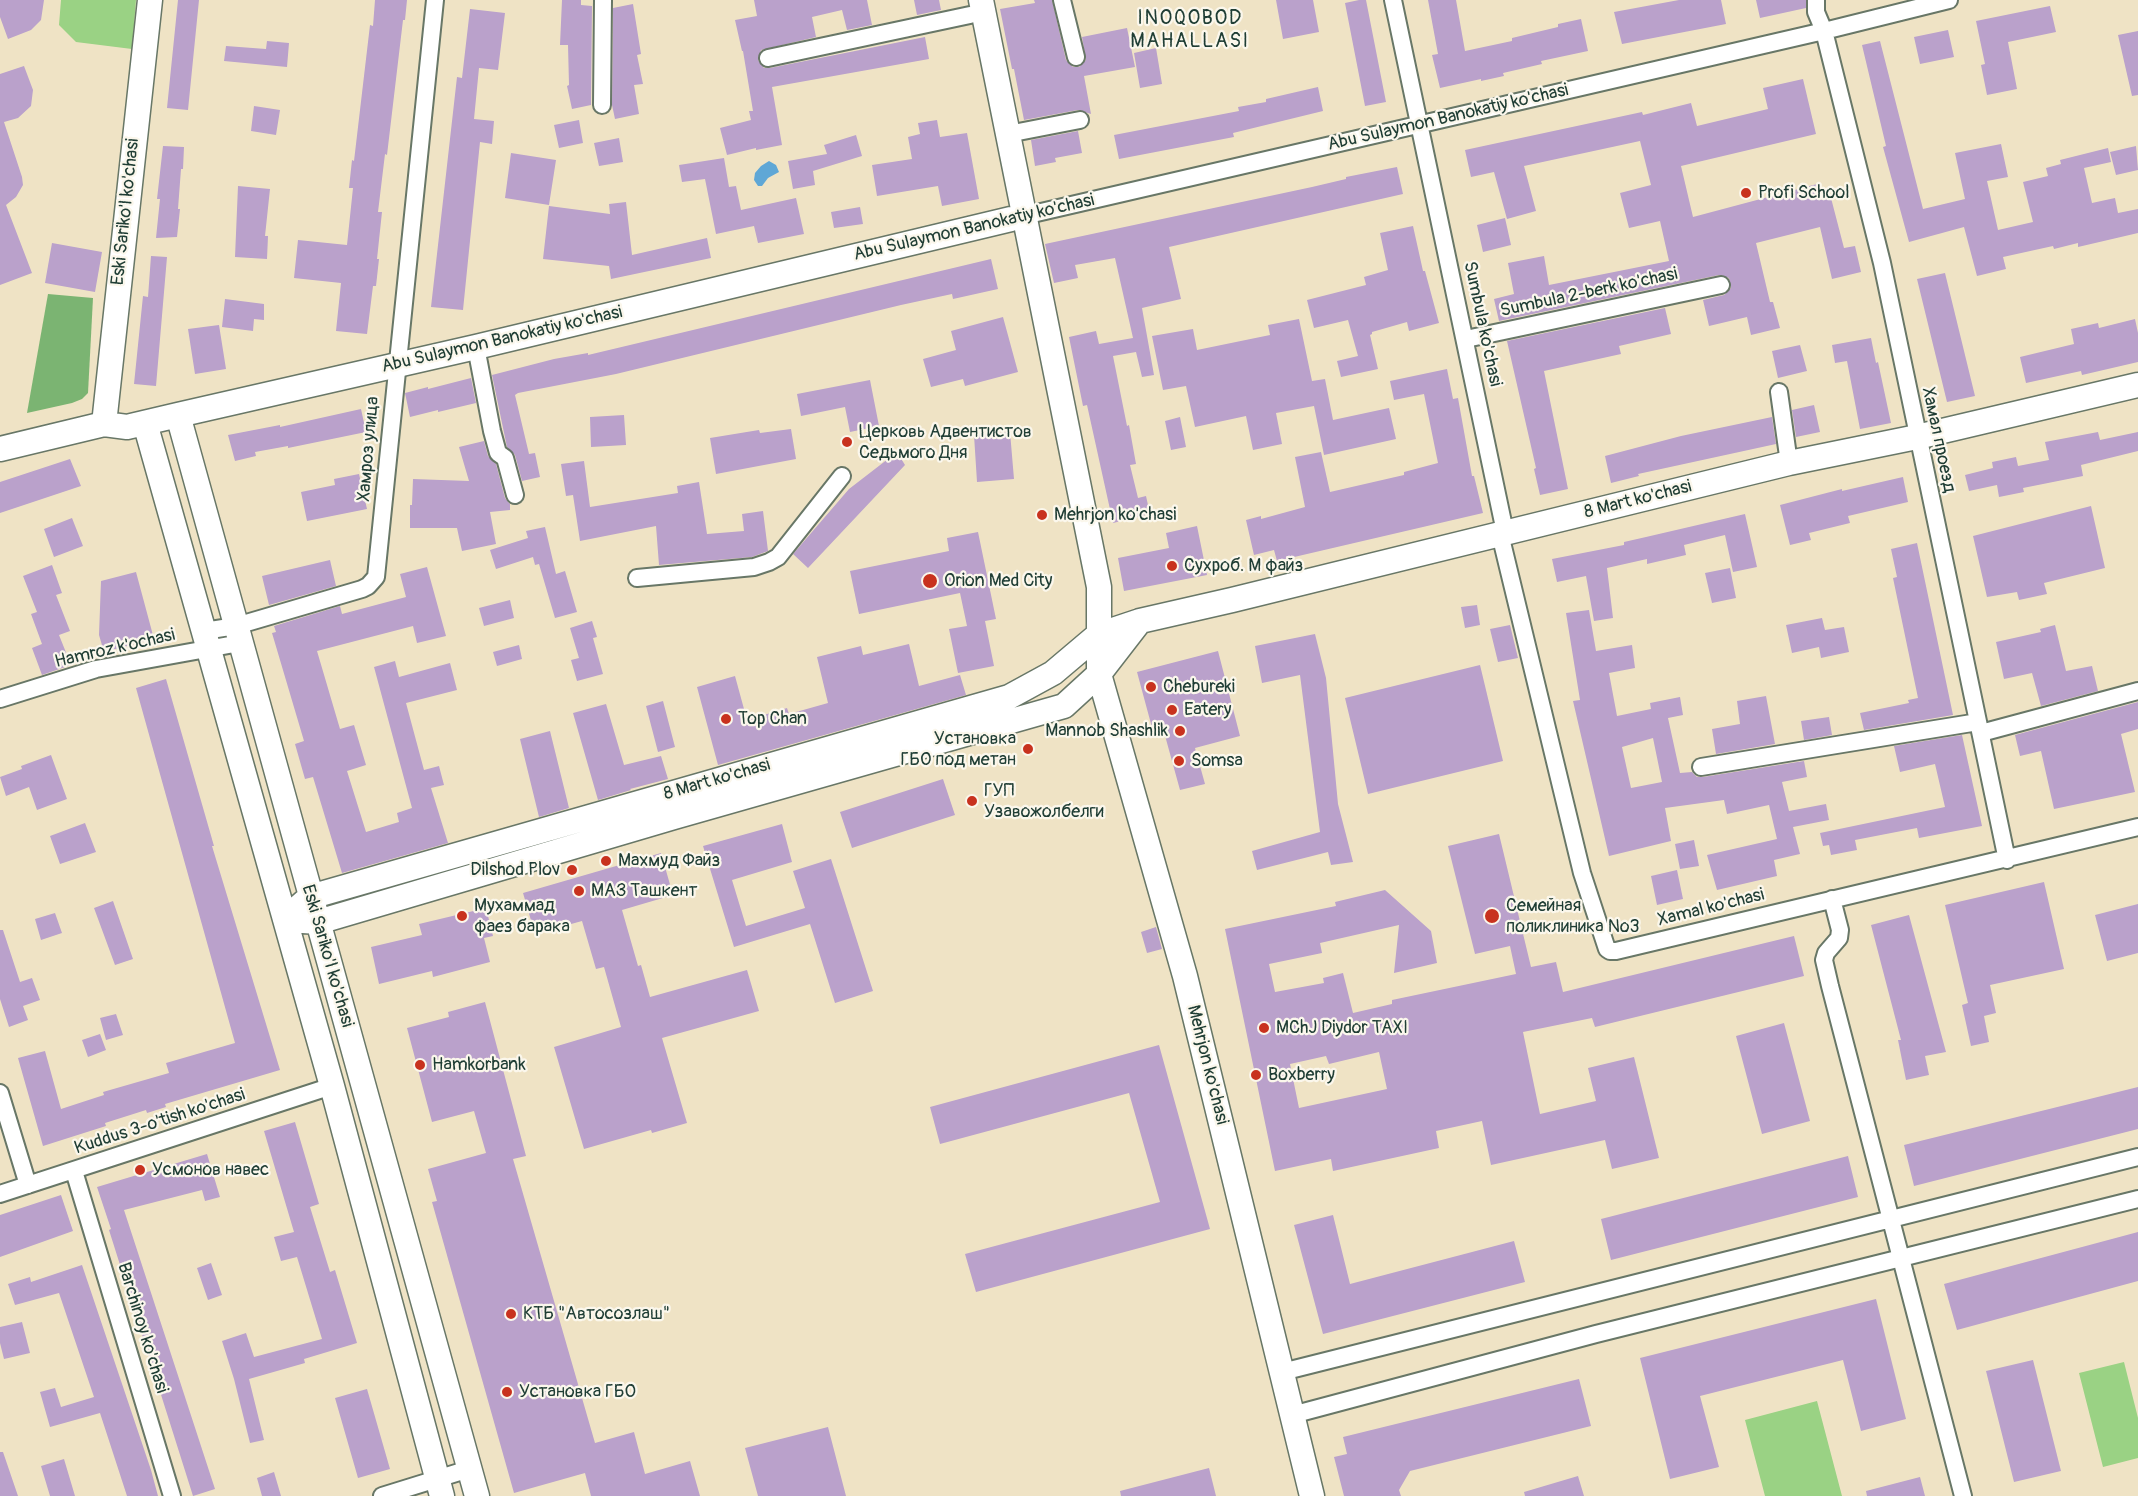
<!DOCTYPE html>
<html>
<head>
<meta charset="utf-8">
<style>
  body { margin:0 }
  canvas { display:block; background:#efe3c5 }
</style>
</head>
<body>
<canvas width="2138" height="1496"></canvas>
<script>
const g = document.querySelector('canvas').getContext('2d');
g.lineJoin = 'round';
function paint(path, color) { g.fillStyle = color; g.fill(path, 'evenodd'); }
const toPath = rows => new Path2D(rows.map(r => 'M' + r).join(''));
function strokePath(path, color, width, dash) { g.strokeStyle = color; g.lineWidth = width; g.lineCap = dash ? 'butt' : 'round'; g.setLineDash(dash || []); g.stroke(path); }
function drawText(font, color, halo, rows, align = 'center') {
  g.font = font + ' Pangolin,sans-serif'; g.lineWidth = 4.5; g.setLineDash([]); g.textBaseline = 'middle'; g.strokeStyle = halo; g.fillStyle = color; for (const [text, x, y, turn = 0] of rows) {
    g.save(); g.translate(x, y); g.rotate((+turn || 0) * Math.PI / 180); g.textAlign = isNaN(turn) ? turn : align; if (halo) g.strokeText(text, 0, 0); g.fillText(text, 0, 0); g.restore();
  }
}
paint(toPath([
  [61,0,136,0,132,49,76,42,59,25],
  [2124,1362,2138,1418,2138,1458,2103,1467,2079,1373],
  [1817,1401,1842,1496,1765,1496,1745,1420]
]), '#9ad284');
paint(toPath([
  [48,294,93,298,88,393,82,399,72,403,27,413]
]), '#7bb472');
paint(toPath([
  [769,161,776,165,779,172,768,178,762,186,758,186,754,180,755,173,761,166]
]), '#5fa7d6');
paint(toPath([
  [0,0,44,0,41,20,31,30,8,39,0,17],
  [178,0,199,0,188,110,167,108],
  [375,0,407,0,405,20,403,20,387,155,385,154,378,212,382,212,377,259,379,259,376,286,373,286,367,334,336,331,341,283,294,278,298,240,347,245,353,188,349,188,352,160,354,161,370,25,373,26],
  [562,0,581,0,581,5,592,6,591,105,572,109,567,86,569,85,568,45,560,45],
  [754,0,867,0,872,25,847,30,842,10,812,17,816,37,761,50,758,60,764,68,770,68,925,37,929,59,772,87,782,145,756,150,756,148,727,155,720,128,751,120,749,111,753,111,743,51,742,51,735,20,757,16],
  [914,0,939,0,941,10,917,15],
  [1034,0,1052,0,1066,60,1073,67,1079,67,1086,60,1082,37,1127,28,1135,67,1084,76,1091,114,1078,110,1024,120,1014,69,1012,69,1000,9,1035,3],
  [1276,0,1313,0,1319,32,1283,39],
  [1359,0,1366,0,1386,102,1365,106,1345,3],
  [1428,0,1456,0,1465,51,1512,41,1512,38,1558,27,1558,24,1581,19,1588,51,1541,61,1542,64,1503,73,1504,76,1481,81,1481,79,1440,88,1432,55,1438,54],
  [1679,0,1721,0,1726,24,1622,44,1614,12],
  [1756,0,1806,0,1806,8,1760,18],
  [633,4,641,54,637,55,643,84,634,85,639,114,615,119,612,105,613,8],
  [2050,6,2056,32,2008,42,2017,89,1987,95,1981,65,1985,64,1976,21],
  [470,9,505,13,498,70,479,68,474,119,494,121,492,144,480,142,463,310,431,307,457,77,462,78],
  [1948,30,1954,57,1920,64,1914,37],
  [2138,31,2138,95,2132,96,2118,35],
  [267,41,289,43,287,67,224,61,226,46,266,49],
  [1880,41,1923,209,1965,199,1955,153,2001,144,2008,177,1987,181,1998,230,2033,222,2023,182,2048,176,2046,168,2061,164,2060,160,2108,148,2111,162,2084,168,2092,203,2115,198,2118,213,2138,209,2138,233,2078,247,2078,243,2054,249,2053,246,2003,257,2006,269,1977,276,1964,227,1909,242,1883,147,1886,146,1862,45],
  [1156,48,1162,84,1140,88,1134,53],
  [24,66,33,90,31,106,18,118,4,122,22,177,23,185,16,197,6,205,32,273,0,285,0,74],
  [1803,79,1816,134,1681,166,1693,217,1817,184,1821,200,1831,198,1844,248,1855,246,1861,272,1832,279,1820,227,1756,243,1770,302,1773,302,1780,328,1751,335,1747,317,1709,326,1703,300,1724,295,1731,288,1729,278,1719,275,1499,321,1494,299,1514,294,1508,263,1544,256,1549,285,1669,261,1660,221,1629,228,1620,193,1651,185,1640,141,1524,166,1536,211,1507,219,1494,172,1471,177,1465,150,1642,112,1643,115,1691,103,1697,126,1768,109,1763,88],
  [1318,87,1323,111,1233,133,1234,137,1119,159,1114,135,1239,111,1238,107,1266,102,1266,99],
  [254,106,280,110,276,135,251,131],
  [579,120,583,143,559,148,554,125],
  [937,120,940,137,967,133,979,199,942,206,938,186,877,196,872,165,912,159,908,137,920,134,918,123],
  [1078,131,1082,153,1055,158,1056,162,1035,166,1031,140],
  [856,135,862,156,813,171,815,185,793,189,788,161,827,154,824,145],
  [619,138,623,162,599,166,594,143],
  [163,146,184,147,183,169,181,169,178,209,180,209,177,237,156,238,160,199,157,199],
  [2136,146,2138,170,2116,175,2110,152],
  [511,153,556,160,549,205,505,198],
  [724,158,729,187,736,186,741,210,796,198,804,234,758,243,754,226,716,234,705,179,682,182,679,165],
  [1397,167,1403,194,1169,247,1181,299,1142,308,1154,375,1142,377,1136,352,1113,356,1127,426,1129,425,1136,464,1130,465,1138,498,1146,496,1150,514,1113,523,1087,405,1083,406,1069,337,1096,331,1099,344,1133,338,1115,258,1075,265,1078,278,1054,283,1045,244,1312,187,1346,179,1346,177],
  [238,186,270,189,265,236,268,236,267,259,235,257],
  [626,202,632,255,707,238,711,258,611,279,609,266,543,259,549,206,610,214,609,204],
  [860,207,863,224,834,228,831,212],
  [1505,218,1511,245,1483,252,1477,225],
  [1413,226,1423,271,1425,271,1439,323,1409,331,1407,322,1372,332,1372,334,1370,335,1378,369,1341,377,1337,361,1358,356,1348,320,1314,328,1307,300,1366,285,1364,277,1388,270,1380,233],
  [52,243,102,252,95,292,45,283],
  [151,256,167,257,156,386,134,384,143,296,148,297],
  [991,259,998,289,953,299,952,294,901,305,616,374,518,393,515,395,529,454,535,453,540,477,522,481,515,455,507,447,492,375,554,359,588,353,588,355],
  [1945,273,1975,396,1947,402,1917,279],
  [225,299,264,304,264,320,254,319,253,331,222,327],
  [1665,308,1671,334,1619,346,1621,354,1544,371,1568,489,1540,495,1534,469,1536,468,1507,341],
  [1003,317,1018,372,965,386,963,379,931,387,923,359,956,350,951,331],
  [1299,319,1312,381,1325,379,1333,420,1389,408,1396,439,1324,455,1314,406,1276,413,1282,444,1253,450,1246,416,1195,427,1186,386,1163,390,1152,336,1193,329,1197,350,1270,335,1268,325],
  [2135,319,2138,333,2138,362,2082,375,2081,371,2026,383,2020,357,2074,344,2071,329,2098,323,2099,328],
  [219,325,226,369,195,374,188,329],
  [1871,338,1876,363,1878,362,1891,423,1860,429,1847,361,1835,363,1832,345],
  [1800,345,1807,371,1778,378,1772,351],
  [1447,369,1453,399,1458,398,1472,476,1474,476,1483,513,1277,561,1274,550,1254,555,1246,520,1261,516,1261,519,1305,507,1295,457,1321,452,1330,492,1404,475,1404,472,1438,463,1424,394,1394,400,1390,381],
  [471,378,476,403,438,412,438,410,410,417,405,393,428,387,428,389],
  [870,380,879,426,850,432,845,407,801,416,797,394],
  [1814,405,1820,432,1796,437,1792,410],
  [361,409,366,432,288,448,288,446,255,452,256,456,235,461,228,435,280,425,280,427],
  [624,415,626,445,591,447,590,417],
  [1180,417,1186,447,1171,450,1165,421],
  [1772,417,1776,444,1638,474,1639,476,1611,483,1605,456,1681,436],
  [791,429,796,459,716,474,710,438,759,430,760,433],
  [1010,432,1014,479,977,482,974,435],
  [2098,432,2100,440,2138,432,2138,451,2081,465,2083,476,2023,488,2024,492,1999,497,1997,485,1969,491,1965,475,1993,468,1992,462,2016,457,2018,466,2049,460,2045,442],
  [484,441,488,456,496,464,505,498,510,504,510,510,490,512,496,544,462,551,457,528,410,528,410,505,412,505,413,479,469,481,459,447],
  [897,452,905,465,808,568,793,554,849,489],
  [70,459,81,486,0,513,0,482],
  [584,461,590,507,678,493,677,486,699,482,707,534,744,531,742,514,763,511,768,551,752,557,659,565,656,526,580,541,573,495,566,496,561,464],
  [359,474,367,509,307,521,301,492,335,485,334,479],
  [1903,477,1908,502,1848,516,1850,523,1809,533,1811,540,1790,545,1780,505,1842,489,1842,491],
  [2091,506,2105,568,2044,583,2047,594,2019,600,2017,592,1987,597,1973,536],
  [1745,514,1757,567,1733,572,1725,535,1684,545,1686,555,1647,564,1647,559,1607,568,1613,618,1594,621,1586,576,1557,582,1552,559,1624,545,1624,542,1646,537],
  [72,518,83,546,54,557,44,529],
  [1197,526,1207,575,1124,591,1118,558,1169,548,1166,533],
  [545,527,556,574,565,571,577,612,555,618,539,564,535,565,533,557,496,569,490,550,528,538,526,531],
  [978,532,996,619,985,621,994,666,958,673,949,629,967,626,960,593,859,614,850,571,949,551,947,538],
  [1917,543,1953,715,1864,730,1860,713,1909,703,1908,700,1918,698,1893,578,1897,577,1891,549],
  [330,560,336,586,269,605,262,576],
  [52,565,62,593,56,595,70,631,59,635,71,665,42,675,32,648,42,644,31,614,37,612,23,576],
  [427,567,446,636,417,643,413,626,317,651,340,729,354,725,366,765,347,771,366,832,399,822,397,813,412,808,374,667,395,661,399,677,450,663,457,690,406,703,424,770,439,766,444,785,431,788,448,843,342,873,313,777,305,779,295,744,304,741,272,633,276,632,274,626,340,606,342,614,406,597,400,574],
  [1730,568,1736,598,1712,603,1705,573],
  [136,572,154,639,104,652,99,635,101,581],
  [510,600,514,618,484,626,479,608],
  [1477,605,1480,625,1465,628,1461,607],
  [1589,610,1596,651,1632,645,1635,668,1609,673,1617,716,1651,709,1650,703,1680,697,1683,715,1668,718,1680,773,1692,772,1697,777,1703,777,1804,761,1807,777,1782,782,1789,811,1826,804,1829,820,1793,827,1800,854,1774,860,1777,876,1717,890,1707,855,1777,839,1769,805,1727,814,1724,800,1665,808,1671,841,1609,856,1573,701,1580,700,1566,613],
  [1653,738,1662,782,1631,788,1622,747],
  [1822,618,1825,630,1844,627,1849,652,1821,658,1819,647,1792,653,1786,625],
  [592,621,597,637,593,638,603,674,577,681,571,660,579,658,570,628],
  [1510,625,1518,658,1498,662,1490,629],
  [2055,625,2066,671,2092,666,2098,691,2041,706,2032,673,2004,679,1996,642,2041,632,2040,629],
  [1315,634,1326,678,1338,804,1353,862,1331,865,1328,852,1257,870,1252,851,1320,832,1300,675,1262,683,1255,646],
  [909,644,919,686,960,675,966,695,718,765,697,687,735,676,747,720,787,708,789,714,828,703,817,657,861,646,863,655],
  [519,645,522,659,497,666,493,652],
  [1218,651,1240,736,1195,748,1205,784,1180,790,1164,732,1154,735,1137,672],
  [1480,665,1503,761,1368,794,1345,698],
  [166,679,214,846,212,846,280,1070,165,1104,166,1107,147,1113,146,1110,105,1123,106,1126,43,1146,18,1058,45,1051,61,1109,104,1095,103,1092,169,1073,166,1063,235,1043,136,688],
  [1766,696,1775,744,1716,754,1712,729,1740,724,1737,701],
  [663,701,675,747,658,752,646,706],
  [2138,702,2138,729,2121,734,2135,792,2054,809,2041,751,2020,756,2015,735],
  [606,704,624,765,661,756,668,779,630,789,631,790,598,800,573,713],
  [1829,717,1832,735,1804,740,1801,721],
  [550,731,569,808,539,817,520,739],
  [1962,735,1982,826,1919,838,1917,828,1855,840,1857,850,1831,855,1829,845,1823,846,1820,833,1945,807,1935,764,1900,772,1894,746],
  [51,755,67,799,37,810,29,787,6,796,0,777,22,769,21,766],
  [943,779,955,815,852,848,840,812],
  [85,823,96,852,60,864,50,836],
  [782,824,792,862,732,880,746,926,805,908,793,871,831,859,873,991,835,1003,810,924,734,947,703,846],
  [1499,834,1531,967,1556,962,1563,992,1794,936,1804,976,1595,1027,1592,1018,1523,1032,1540,1114,1596,1101,1588,1068,1634,1057,1659,1158,1612,1169,1605,1140,1491,1165,1482,1121,1436,1131,1439,1148,1333,1171,1331,1159,1275,1171,1225,929,1336,906,1335,902,1385,890,1431,931,1437,963,1394,973,1399,925,1320,943,1322,953,1269,964,1275,992,1324,983,1323,978,1343,973,1353,1013,1392,1004,1392,1000,1516,974,1510,946,1475,954,1448,846],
  [1379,1052,1387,1089,1299,1108,1290,1064,1326,1056,1329,1064],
  [1694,840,1699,866,1680,869,1675,844],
  [661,853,673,895,622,910,638,966,641,965,650,997,747,970,759,1011,662,1038,687,1123,652,1133,651,1130,584,1149,554,1047,621,1027,604,967,596,969,582,921,535,934,523,893],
  [1677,870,1683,899,1657,905,1651,876],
  [2044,882,2064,969,1990,985,1996,1013,1984,1016,1989,1042,1971,1046,1962,1005,1968,1003,1945,905],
  [113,901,133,959,115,965,94,908],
  [2138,904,2138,953,2107,961,2095,915],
  [486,908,493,936,484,938,490,962,433,977,432,971,379,984,371,947,422,935,419,924],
  [55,913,62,933,41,940,35,919],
  [1909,915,1946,1052,1925,1056,1929,1075,1906,1080,1898,1040,1901,1040,1871,925],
  [1156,927,1162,949,1147,953,1141,932],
  [0,930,3,930,20,982,32,978,40,1000,23,1006,28,1020,9,1027,0,999],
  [485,1002,526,1156,513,1159,595,1443,634,1432,645,1474,690,1461,700,1496,591,1496,585,1473,514,1493,432,1202,437,1201,428,1169,486,1153,474,1111,432,1122,407,1028,449,1017,448,1012],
  [116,1014,123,1035,106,1040,100,1018],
  [1784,1023,1810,1121,1762,1134,1736,1036],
  [100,1034,106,1050,88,1057,82,1040],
  [1159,1045,1210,1229,976,1292,965,1254,1160,1202,1129,1093,940,1144,930,1107],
  [2138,1087,2138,1129,1914,1186,1904,1145],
  [295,1122,319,1204,310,1207,330,1272,335,1270,357,1343,304,1359,305,1363,249,1379,264,1440,250,1443,234,1379,222,1341,246,1333,254,1357,322,1339,297,1257,281,1261,274,1237,294,1232,264,1131],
  [207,1154,220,1197,205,1201,202,1190,124,1210,215,1489,193,1496,109,1230,111,1229,97,1187],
  [1848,1156,1858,1197,1611,1260,1601,1219],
  [61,1195,73,1231,0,1257,0,1215],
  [1333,1215,1350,1284,1514,1241,1525,1282,1323,1334,1294,1225],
  [2138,1232,2138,1281,1957,1330,1944,1284],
  [211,1263,222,1295,208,1300,197,1268],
  [82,1265,151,1470,158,1496,127,1496,100,1413,50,1427,40,1392,55,1388,61,1407,94,1397,59,1293,15,1305,8,1284,30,1277,31,1282],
  [1876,1299,1906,1419,1861,1431,1843,1360,1700,1396,1719,1467,1670,1479,1640,1358],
  [22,1322,30,1353,4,1359,0,1343,0,1327],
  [2033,1360,2061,1471,2014,1482,1986,1371],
  [1579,1379,1591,1426,1410,1471,1399,1490,1401,1496,1344,1496,1334,1457,1347,1454,1343,1437],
  [367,1389,390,1469,358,1478,335,1398],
  [828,1427,846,1496,758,1496,745,1448],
  [0,1452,3,1452,18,1496,0,1496],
  [64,1459,75,1496,50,1496,41,1466],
  [1209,1468,1216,1496,1121,1496,1120,1491],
  [274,1472,281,1496,262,1496,257,1478],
  [1578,1476,1584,1496,1525,1496,1524,1492],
  [1920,1477,1925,1496,1867,1496,1866,1491]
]), '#baa1cb');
const street = toPath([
  [1062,0,1076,57],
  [1393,0,1505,532],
  [1816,0,1816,12,1824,31,1882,263,2007,860],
  [768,58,970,15],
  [602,105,603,0],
  [1008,134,1080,120],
  [1015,218,1824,31,1949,0],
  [1466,339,1721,285],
  [476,347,492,431,498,453,505,458,515,495],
  [1779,392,1789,463],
  [1500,534,1582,873,1607,949,1610,951,1616,951,2138,827],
  [637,578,754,567,769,562,778,557,842,476],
  [204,631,236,626,362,589,368,586,376,577,435,0],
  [0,699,96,669,240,643],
  [1981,733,2138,691],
  [1701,767,1978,722],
  [1832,899,1840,930,1839,938,1826,953,1824,960,1830,986,1963,1496],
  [0,1093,28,1185],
  [74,1171,172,1496],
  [0,1194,332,1086],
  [1282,1372,2138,1157],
  [1292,1415,1596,1334,2138,1199],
  [382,1496,469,1469]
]);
const secondary = toPath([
  [981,0,1099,587,1099,674,1185,976,1312,1496],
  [178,415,477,1496],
  [145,423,332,1086,442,1496],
  [104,424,150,0],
  [0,449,104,424,127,427,178,415,476,347,1011,219],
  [285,919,310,897,1009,697,1053,673,1098,635,1140,621,1232,600,1789,463,1917,437,2138,385],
  [303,921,318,922,674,817,1064,706,1099,674,1140,621]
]);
strokePath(street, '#687767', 20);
strokePath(secondary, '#687767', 27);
strokePath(street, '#fff', 16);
strokePath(secondary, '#fff', 24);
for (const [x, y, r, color] of [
  [1746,193,6,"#c8321e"],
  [847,442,6,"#c8321e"],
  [1042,515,6,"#c8321e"],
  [1172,566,6,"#c8321e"],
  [930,581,8,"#c8321e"],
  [1151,687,6,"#c8321e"],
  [1172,710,6,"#c8321e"],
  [726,719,6,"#c8321e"],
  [1180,731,6,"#c8321e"],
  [1028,749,6,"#c8321e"],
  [1179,761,6,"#c8321e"],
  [972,801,6,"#c8321e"],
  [606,861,6,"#c8321e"],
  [572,870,6,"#c8321e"],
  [579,891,6,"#c8321e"],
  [462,916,6,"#c8321e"],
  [1492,916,8,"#c8321e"],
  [1264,1028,6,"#c8321e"],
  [420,1065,6,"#c8321e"],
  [1256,1075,6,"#c8321e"],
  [140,1170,6,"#c8321e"],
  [511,1314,6,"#c8321e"],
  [507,1392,6,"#c8321e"]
]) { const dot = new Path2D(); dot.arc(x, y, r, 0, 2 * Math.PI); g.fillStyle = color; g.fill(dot); strokePath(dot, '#fbf7ec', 2); }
drawText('18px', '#1f3d34', '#fbf7ec', [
  ["Abu Sulaymon Banokatiy ko'chasi",1448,118,-13],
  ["Eski Sariko'l ko'chasi",126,212,-84],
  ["Abu Sulaymon Banokatiy ko'chasi",974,228,-13],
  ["Sumbula 2-berk ko'chasi",1589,293,-12],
  ["Sumbula ko'chasi",1482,324,78],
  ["Abu Sulaymon Banokatiy ko'chasi",502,340,-13],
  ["Хамал проезд",1938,440,78],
  ["Хамроз улица",369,449,-85],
  ["8 Mart ko'chasi",1638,500,-14],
  ["Hamroz k'ochasi",115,649,-13],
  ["8 Mart ko'chasi",717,780,-16],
  ["Xamal ko'chasi",1711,908,-14],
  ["Eski Sariko'l ko'chasi",327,956,74],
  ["Mehrjon ko'chasi",1207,1065,76],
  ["Kuddus 3-o'tish ko'chasi",160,1122,-18],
  ["Barchinoy ko'chasi",142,1328,73]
]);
drawText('18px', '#1f3d34', '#fbf7ec', [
  ["Profi School",1758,193],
  ["Церковь Адвентистов",859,432],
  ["Седьмого Дня",859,453],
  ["Mehrjon ko'chasi",1054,515],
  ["Сухроб. М файз",1184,566],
  ["Orion Med City",944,581],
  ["Chebureki",1163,687],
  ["Eatery",1184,710],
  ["Top Chan",738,719],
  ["Mannob Shashlik",1168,731,"right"],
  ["Установка",1016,739,"right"],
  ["ГБО под метан",1016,760,"right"],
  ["Somsa",1191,761],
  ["ГУП",984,791],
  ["Узавожолбелги",984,812],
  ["Махмуд Файз",618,861],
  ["Dilshod Plov",560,870,"right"],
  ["МАЗ Ташкент",591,891],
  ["Мухаммад",474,906],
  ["фаез барака",474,927],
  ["Семейная",1506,906],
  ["поликлиника №3",1506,927],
  ["MChJ Diydor TAXI",1276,1028],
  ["Hamkorbank",432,1065],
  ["Boxberry",1268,1075],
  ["Усмонов навес",152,1170],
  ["КТБ \"Автосозлаш\"",523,1314],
  ["Установка ГБО",519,1392]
], 'left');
g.letterSpacing = '1.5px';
drawText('20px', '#1f3d34', '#fbf7ec', [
  ["INOQOBOD",1190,19],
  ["MAHALLASI",1190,42]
]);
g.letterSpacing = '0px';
</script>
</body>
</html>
